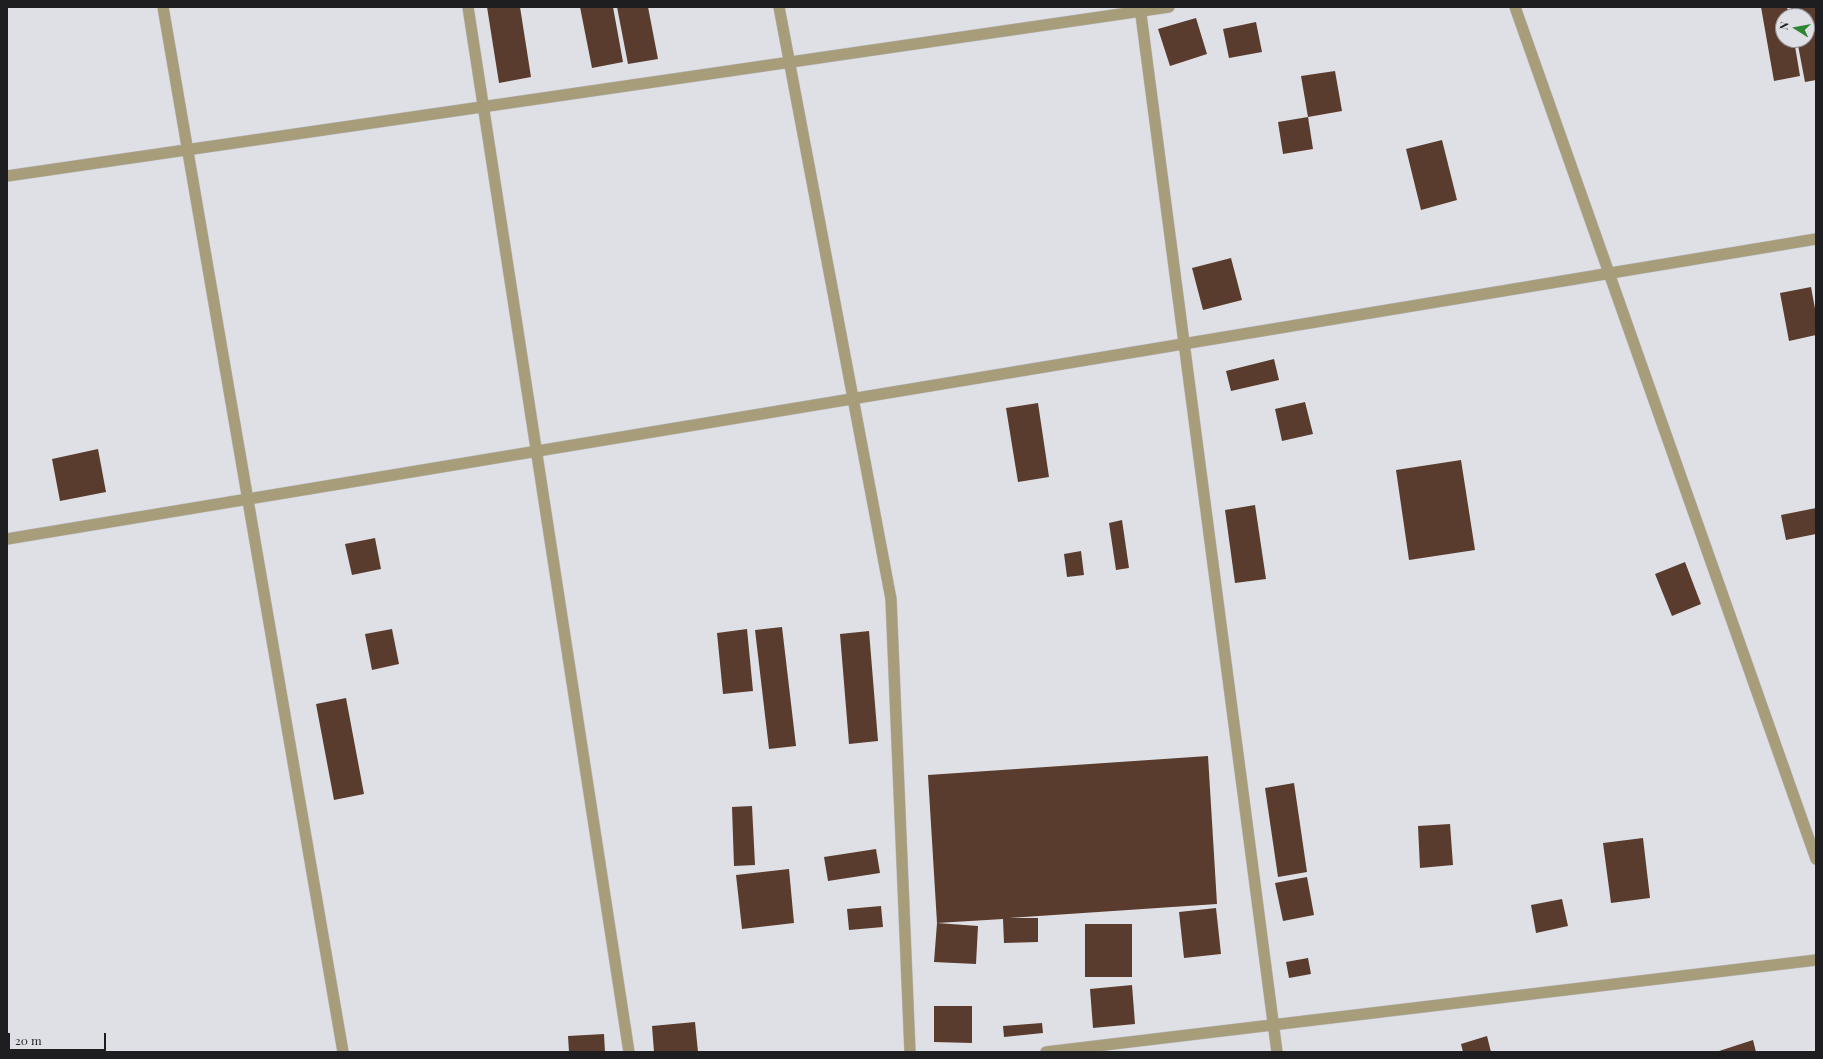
<!DOCTYPE html>
<html>
<head>
<meta charset="utf-8">
<style>
  body { margin:0 }
  #map { position:relative; width:1823px; height:1059px; overflow:hidden; background:#dfe0e5; font-family:"Playfair Display",serif }
  canvas { display:block }
  .frame { position:absolute; inset:0; border:8px solid #1e1e20; pointer-events:none }
  .north { position:absolute; left:1775px; top:8px; width:40px; height:40px; box-sizing:border-box; background:#dfe0e5; border:1px solid #929296; border-radius:50%; rotate:281deg; font-size:11px; font-weight:700; line-height:16px; text-align:center; color:#1e1e20 }
  .north::after { content:''; display:block; margin:auto; width:14px; height:18px; background:#2d8636; clip-path:polygon(50% 0,100% 100%,50% 72%,0 100%) }
  .scale { position:absolute; left:8px; top:1033px; width:98px; height:18px; box-sizing:border-box; border:2px solid #1e1e20; border-top:0; padding-left:5px; font-size:12px; line-height:14px; white-space:nowrap; color:#1e1e20; -webkit-text-stroke:3px #dfe0e5; paint-order:stroke }
</style>
</head>
<body>
<div id="map">
<canvas width="1823" height="1059"></canvas>
<div class="frame"></div>
<div class="north">N</div>
<div class="scale">20 m</div>
</div>
<script>
const g = document.querySelector('canvas').getContext('2d');
g.lineJoin = 'round';
function paint(path, color) { g.fillStyle = color; g.fill(path, 'evenodd'); }
const toPath = rows => new Path2D(rows.map(r => 'M' + r).join(''));
function strokePath(path, color, width, dash) { g.strokeStyle = color; g.lineWidth = width; g.lineCap = dash ? 'butt' : 'round'; g.setLineDash(dash || []); g.stroke(path); }
paint(toPath([
  [487,7,520,7,531,77,499,83],
  [580,7,613,7,623,62,592,68],
  [617,7,648,7,658,59,628,64],
  [1761,7,1787,7,1789,16,1783,16,1783,40,1794,40,1800,76,1774,81],
  [1791,7,1816,7,1816,80,1805,82,1797,40,1807,40,1807,16,1792,16],
  [1196,18,1207,54,1170,66,1158,29],
  [1256,22,1262,52,1229,58,1223,29],
  [1335,71,1342,111,1308,117,1301,76],
  [1308,117,1313,149,1283,154,1278,122],
  [1442,140,1457,200,1421,210,1406,149],
  [1231,258,1242,300,1203,310,1192,268],
  [1811,287,1816,314,1816,335,1789,341,1780,293],
  [1274,359,1279,380,1231,391,1226,371],
  [1305,402,1313,434,1282,441,1275,409],
  [1038,403,1049,477,1018,482,1006,408],
  [98,449,106,492,60,501,52,459],
  [1461,460,1475,550,1409,560,1396,470],
  [1255,505,1266,579,1235,583,1225,510],
  [1816,508,1816,534,1786,540,1781,515],
  [1122,520,1129,568,1116,570,1109,523],
  [375,538,381,569,352,575,345,544],
  [1081,551,1084,575,1067,577,1064,554],
  [1685,562,1701,604,1672,616,1655,574],
  [782,627,796,746,769,749,755,630],
  [392,629,399,664,372,670,365,634],
  [747,629,753,691,723,694,717,633],
  [869,631,878,741,849,744,840,634],
  [346,698,364,794,334,800,316,704],
  [1208,756,1217,904,1009,918,1038,918,1038,942,1004,943,1003,919,937,923,928,775],
  [1294,783,1307,872,1278,877,1265,788],
  [752,806,755,865,734,866,732,807],
  [1450,824,1453,865,1420,868,1418,826],
  [1643,838,1650,898,1611,903,1603,843],
  [876,849,880,873,828,881,824,857],
  [789,869,794,923,742,929,736,875],
  [1307,877,1314,915,1283,921,1275,883],
  [1562,899,1568,926,1536,933,1531,905],
  [881,906,883,927,849,930,847,909],
  [1216,908,1221,954,1184,958,1179,912],
  [937,923,978,926,976,964,934,962],
  [1085,924,1132,924,1132,977,1085,977],
  [1308,958,1311,974,1289,978,1286,962],
  [1132,985,1135,1024,1093,1028,1090,989],
  [934,1006,972,1006,972,1043,934,1042],
  [695,1022,698,1052,654,1052,652,1026],
  [1042,1023,1043,1033,1004,1037,1003,1026],
  [604,1034,605,1052,569,1052,568,1036],
  [1487,1036,1491,1052,1463,1052,1461,1044],
  [1753,1040,1756,1052,1716,1052]
]), '#5a3c2e');
const minor = toPath([
  [163,7,343,1052],
  [468,7,629,1052],
  [779,7,891,599,910,1052],
  [1140,7,1277,1052],
  [1515,7,1816,859],
  [7,176,1169,7],
  [7,539,1816,239],
  [1046,1052,1816,960]
]);
strokePath(minor, '#bcbdc2', 12);
strokePath(minor, '#a79d7b', 11);
</script>
</body>
</html>
